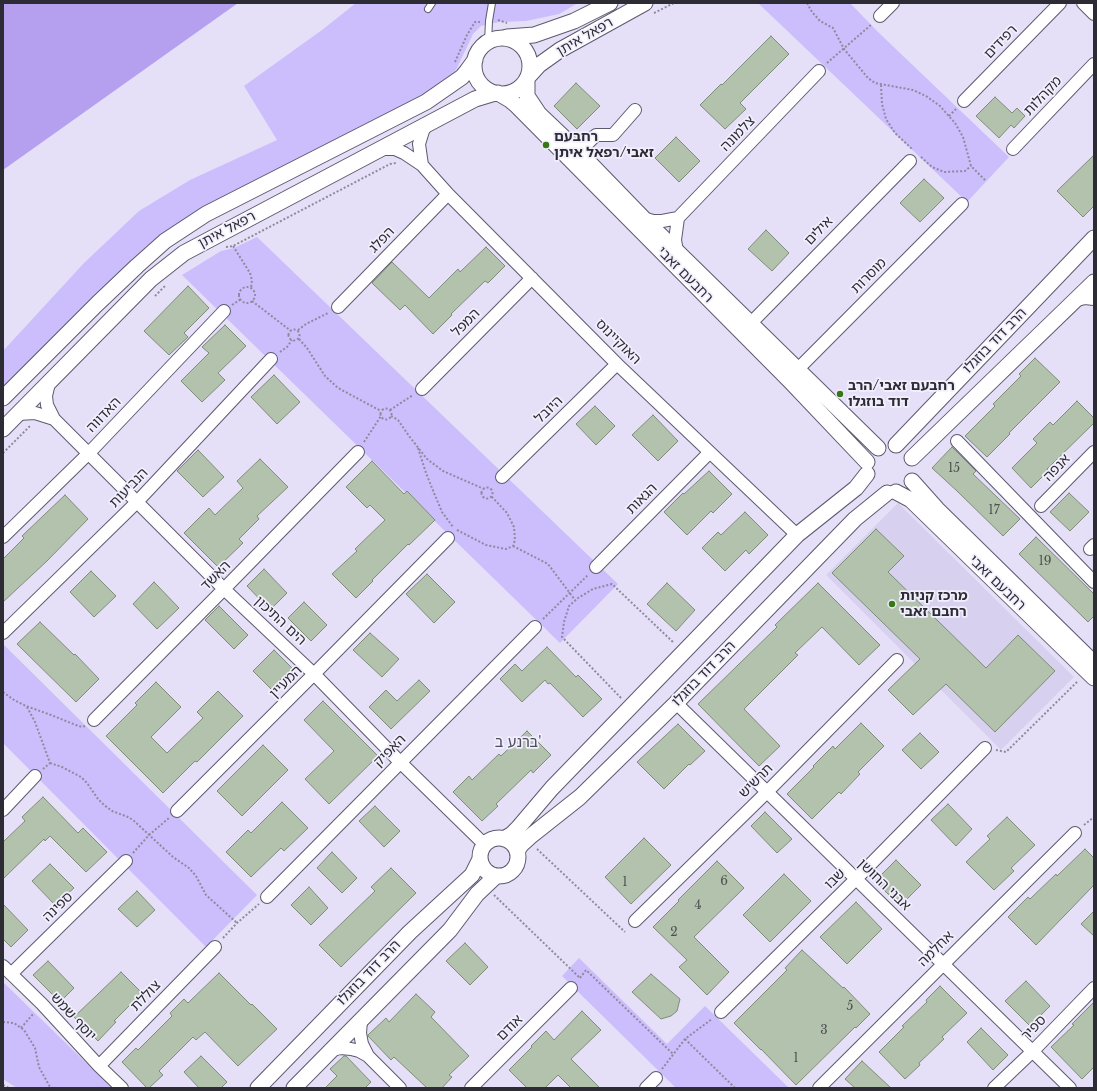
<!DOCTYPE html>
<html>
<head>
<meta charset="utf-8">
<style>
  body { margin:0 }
  #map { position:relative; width:1097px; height:1091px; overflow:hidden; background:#e5e0f8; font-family:"Libre Baskerville",serif }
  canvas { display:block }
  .frame { position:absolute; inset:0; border:4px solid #2d2b34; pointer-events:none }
</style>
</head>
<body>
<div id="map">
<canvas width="1097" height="1091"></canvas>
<div class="frame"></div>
</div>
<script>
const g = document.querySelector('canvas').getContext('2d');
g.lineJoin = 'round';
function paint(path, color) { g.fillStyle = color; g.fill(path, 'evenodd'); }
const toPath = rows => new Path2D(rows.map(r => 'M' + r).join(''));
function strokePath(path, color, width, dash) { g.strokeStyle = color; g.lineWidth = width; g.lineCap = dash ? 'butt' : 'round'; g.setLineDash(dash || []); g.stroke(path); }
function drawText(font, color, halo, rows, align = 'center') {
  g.font = font + ' "Libre Baskerville","Noto Sans Hebrew",serif'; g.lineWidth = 3.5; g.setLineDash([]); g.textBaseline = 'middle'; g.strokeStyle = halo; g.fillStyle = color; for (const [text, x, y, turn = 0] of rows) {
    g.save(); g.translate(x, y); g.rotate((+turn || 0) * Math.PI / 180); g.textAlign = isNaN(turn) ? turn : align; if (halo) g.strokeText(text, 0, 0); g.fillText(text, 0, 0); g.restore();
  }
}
paint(toPath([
  [898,503,1074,677,1001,750,826,575]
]), '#d7d1ef');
paint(toPath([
  [356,3,578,3,559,14,526,21,499,22,481,26,473,34,456,70,439,89,195,218,3,394,3,351,84,263,139,211,190,180,277,140,244,86,322,30],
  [758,3,850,3,878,32,1009,157,967,202],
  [257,237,618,584,560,643,182,275,221,251,234,248],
  [3,644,257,895,206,947,3,743],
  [579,958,667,1044,705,1006,789,1088,676,1088,562,976],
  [3,982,112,1088,17,1088,3,1079]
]), '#ccbdfd');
paint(toPath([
  [3,3,238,3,3,170]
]), '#b4a0ef');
const building = toPath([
  [771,36,789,54,740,103,746,109,725,129,700,105,721,84,722,85,771,36],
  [576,83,600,106,577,129,554,106,576,83],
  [995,97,1012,113,1017,108,1025,116,1014,128,1011,125,999,138,976,116,995,97],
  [676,137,700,161,679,182,655,158,676,137],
  [1094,155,1094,206,1083,217,1057,191,1094,155],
  [924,179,944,198,920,222,900,203,924,179],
  [766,230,789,253,772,271,748,249,766,230],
  [486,247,505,266,488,283,485,281,451,314,452,315,433,334,405,305,400,310,372,283,392,262,429,298,458,269,460,272,486,247],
  [188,286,209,308,184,333,188,337,169,355,144,331,188,286],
  [225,325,246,346,218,373,225,380,202,402,181,381,209,353,202,347,225,325],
  [1035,358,1060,382,1009,433,1010,434,987,457,965,436,995,406,993,404,1021,376,1019,374,1035,358],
  [274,375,300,402,277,424,251,397,274,375],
  [1077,401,1094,418,1094,423,1047,469,1048,471,1031,488,1012,468,1037,443,1033,439,1050,422,1053,425,1077,401],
  [595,406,615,426,596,445,576,424,595,406],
  [653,415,678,441,658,461,632,435,653,415],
  [952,447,976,471,973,474,1020,519,1003,536,957,491,932,468,952,447],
  [198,450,224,477,203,497,177,471,198,450],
  [260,459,288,487,257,516,259,519,239,539,243,543,218,567,184,533,209,508,215,515,243,488,237,481,260,459],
  [372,461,404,494,407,491,435,520,409,545,408,544,372,580,373,581,356,598,332,574,357,551,355,549,385,520,370,505,367,508,346,487,372,461],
  [709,471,732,494,713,513,711,511,687,535,664,512,683,493,684,494,709,471],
  [1069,493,1089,512,1070,531,1050,512,1069,493],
  [65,495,88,519,47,561,3,602,3,559,24,538,22,536,65,495],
  [745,512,768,535,749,554,746,550,725,571,702,548,718,532,721,535,745,512],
  [876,529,904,556,888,572,986,668,1018,635,1055,671,995,732,946,684,913,715,888,690,920,659,832,573,876,529],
  [1036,537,1094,594,1094,616,1088,622,1019,554,1036,537],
  [264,569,287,593,270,610,247,586,264,569],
  [91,571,116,596,94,617,70,592,91,571],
  [427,574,455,602,434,623,406,594,427,574],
  [154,582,179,608,157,629,133,604,154,582],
  [667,583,695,610,676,631,647,604,667,583],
  [818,583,880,645,859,665,822,627,795,653,798,655,744,709,780,746,759,766,698,704,777,627,775,625,818,583],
  [304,602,327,625,311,641,288,618,304,602],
  [219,606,248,635,234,649,205,620,219,606],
  [40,622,74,655,75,654,99,679,76,702,17,644,40,622],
  [370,633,399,659,382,677,353,650,370,633],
  [547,647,576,677,578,675,602,699,583,717,550,683,548,684,545,680,522,702,500,679,515,664,522,671,547,647],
  [274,650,292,668,271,689,253,671,274,650],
  [419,680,430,691,391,729,369,707,386,690,397,701,419,680],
  [156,682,181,707,151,737,167,753,203,718,197,712,218,691,243,716,197,762,195,761,163,793,106,736,137,705,135,703,156,682],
  [323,701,378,756,329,804,305,779,334,751,304,720,323,701],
  [861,723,884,746,858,772,860,774,841,794,839,792,812,819,787,794,814,767,813,766,833,746,835,749,861,723],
  [678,724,705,751,690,765,689,764,664,789,637,762,678,724],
  [527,731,551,755,533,773,531,770,496,804,498,806,482,821,453,792,469,776,472,780,499,754,501,756,527,731],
  [920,733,939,752,921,769,902,750,920,733],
  [263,745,288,770,242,816,217,791,263,745],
  [43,797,78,833,83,828,107,852,86,872,50,836,45,841,44,839,3,879,3,842,25,821,22,817,43,797],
  [282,802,308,828,284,851,281,848,251,877,226,852,248,830,251,833,282,802],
  [948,804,972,829,956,846,931,820,948,804],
  [375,806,400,831,384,847,359,821,375,806],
  [765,812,792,839,777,853,751,826,765,812],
  [1007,817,1035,845,1011,868,1014,871,994,890,966,862,990,839,987,836,1007,817],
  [644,838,671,865,631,904,605,877,644,838],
  [1085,849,1094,858,1094,885,1036,945,1008,917,1028,897,1030,899,1056,874,1057,876,1085,849],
  [332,852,357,878,342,893,317,868,332,852],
  [896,860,921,885,900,906,875,881,896,860],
  [717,861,744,888,694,937,729,972,707,995,679,967,687,960,653,927,679,901,678,900,717,861],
  [50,864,74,888,55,905,32,881,50,864],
  [391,868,416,893,341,967,319,945,375,891,371,887,391,868],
  [784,874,811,901,770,942,743,915,784,874],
  [309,887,328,908,311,925,291,905,309,887],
  [137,891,155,910,137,927,118,909,137,891],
  [856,902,882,929,847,964,820,937,856,902],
  [3,904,28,930,11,947,3,939,3,904],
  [1094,911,1094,936,1081,924,1094,911],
  [465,943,488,967,470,985,446,961,465,943],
  [802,950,843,988,844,987,870,1014,856,1028,855,1027,796,1085,761,1049,761,1050,734,1023,787,970,785,968,802,950],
  [48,961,74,988,60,1002,33,975,48,961],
  [121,972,142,993,114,1021,116,1022,98,1041,74,1017,121,972],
  [219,973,251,1005,252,1004,277,1029,238,1066,205,1032,196,1040,193,1037,159,1071,163,1075,149,1088,147,1088,122,1062,136,1048,138,1050,172,1016,170,1013,184,999,188,1003,219,973],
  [651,974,680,999,677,1011,671,1016,661,1019,632,992,651,974],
  [1026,981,1050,1006,1030,1026,1005,1001,1026,981],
  [940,986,967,1013,942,1037,944,1039,919,1063,920,1065,905,1079,879,1052,904,1027,902,1026,927,1002,926,1000,940,986],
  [416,994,435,1012,431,1017,469,1056,449,1075,452,1077,442,1088,427,1088,394,1057,391,1060,368,1036,368,1035,386,1018,389,1022,416,994],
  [1094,1002,1094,1067,1082,1079,1051,1047,1074,1025,1072,1024,1094,1002],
  [582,1011,601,1030,571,1059,600,1088,571,1088,558,1075,545,1088,527,1088,509,1070,532,1047,531,1046,546,1031,554,1040,582,1011],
  [981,1028,1008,1055,993,1070,967,1042,981,1028],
  [201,1056,227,1082,221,1088,199,1088,184,1072,201,1056],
  [344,1056,346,1056,371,1082,365,1088,325,1088,337,1076,330,1069,344,1056],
  [862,1061,891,1088,855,1088,845,1079,862,1061]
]);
paint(building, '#b3c2ad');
strokePath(building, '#7e8d79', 1);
const service = toPath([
  [428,9,432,3],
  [488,42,489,21,492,3]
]);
const minor = toPath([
  [1083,3,1094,14],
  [880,16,893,3],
  [964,101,1060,3],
  [383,149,395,149,404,153,422,165,448,194,617,364,797,535],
  [1013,149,1094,64],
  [579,152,596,135,613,135,635,110],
  [422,165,419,144,423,131,427,124],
  [643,218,653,221,662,221,678,218],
  [677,251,675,240,678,218,819,71],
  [1077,300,1085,298,1094,299],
  [338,307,448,194],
  [751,323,910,161],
  [797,370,962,204],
  [49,383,46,396,47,405,54,419,224,589,314,674,400,762,485,845],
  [422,389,532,278],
  [18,414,35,413,54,419],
  [957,441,1094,582],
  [502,477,617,364],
  [1041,506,1094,452],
  [3,537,89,453,224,311],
  [1090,549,1094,545],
  [596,567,709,453],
  [3,633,137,502,271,359],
  [676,703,1070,1088],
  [94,720,224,589,358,452],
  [3,810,35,776],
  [177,811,314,674,448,538],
  [267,897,535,627],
  [635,921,767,792,897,660],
  [3,966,42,1004,99,1066,122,1088],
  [11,974,126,861],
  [721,1012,856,879,985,748],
  [361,1021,360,1033,362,1044,368,1056],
  [331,1050,341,1048,351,1049,359,1051,368,1056,400,1088],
  [99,1066,215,947],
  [471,1088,571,988],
  [646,1088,656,1078],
  [819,1088,1075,833],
  [994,1088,1033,1051,1094,988]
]);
const tertiary = toPath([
  [507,37,534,35,574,21,610,3],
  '474 66a28 28 0 1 1 56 0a28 28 0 1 1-56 0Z',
  [529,76,539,65,560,50,645,3],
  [527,80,527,96,539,114,579,152,643,218,878,448],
  [498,93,510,100,516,105,791,382,867,462],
  [3,398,97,304,137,266,165,241,206,214,426,102,462,77,467,71,475,60],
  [3,429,151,279,184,253,475,99,495,93],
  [896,445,1094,238],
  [912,458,1094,282],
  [912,481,937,509,1094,663],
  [896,492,911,500,1094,678],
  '480 857a19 19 0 1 1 38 0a19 19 0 1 1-38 0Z',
  [504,839,512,834,518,828,552,788,797,535,856,488,867,474],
  [517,851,521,845,532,835,580,797,676,703,855,519,887,493],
  [258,1088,410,932,472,875,480,859],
  [294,1088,450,930,477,894,496,876]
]);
strokePath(service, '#5e596e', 8);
strokePath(minor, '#5e596e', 14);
strokePath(tertiary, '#5e596e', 17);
strokePath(toPath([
  [807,3,812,12,820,21,833,28,844,49,868,78,875,83,913,90,926,96,940,106,955,123,963,137,971,166,985,180],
  [654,13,674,3],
  [498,20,507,23],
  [455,62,467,35,475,22,480,22],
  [827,63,872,24],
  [881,85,882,104,886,119,895,133,912,149],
  [949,116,956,109],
  [921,157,932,167,944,172,965,171,971,166],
  [233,246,250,273,252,280,251,288],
  [226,247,233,246,390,164,396,163],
  '239 295a8 8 0 1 1 16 0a8 8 0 1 1-16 0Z',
  [155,296,166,285],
  [252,301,291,331],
  [232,305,241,299],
  '288.5 335a5.5 5.5 0 1 1 11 0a5.5 5.5 0 1 1-11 0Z',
  [298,330,306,324,328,313],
  [299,339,307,348,325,376,338,388,381,411],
  [280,352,287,347,292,340],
  '380.5 414a5.5 5.5 0 1 1 11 0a5.5 5.5 0 1 1-11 0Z',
  [390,410,413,395],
  [391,416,398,420,409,436,427,459,443,471,484,489],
  [364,442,381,416],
  [418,448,426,473,434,493,442,512,453,527],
  [3,453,31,425],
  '481.5 493a5.5 5.5 0 1 1 11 0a5.5 5.5 0 1 1-11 0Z',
  [457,530,486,545,506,549,513,546,515,540,514,527,507,513,492,497],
  [513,546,548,564,575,600],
  [543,619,588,575],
  [3,692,14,700,26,706,51,715,76,725,82,727,85,726],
  [621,698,562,637,564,622,569,606,578,598,593,589,612,584,674,643],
  [27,707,35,722,50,763,43,769],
  [996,750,1006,752,1078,681],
  [50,763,62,767,81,777,87,783,98,799,104,805,112,811,128,817,133,820,173,857,189,868,196,876,206,895,237,923],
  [1084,825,1094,817],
  [537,849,625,932],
  [133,853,149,835,169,818],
  [494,895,580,978],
  [223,938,237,923,259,904],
  [580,978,586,970,673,1054],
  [3,1022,14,1023,24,1030,35,1048,39,1067,50,1087,52,1088],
  [21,1028,34,1013],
  [685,1039,735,1088],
  [662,1069,685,1039,712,1019],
  [3,1085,9,1088]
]), '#8e8a9b', 2, [2, 2]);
strokePath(service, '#fff', 6);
strokePath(minor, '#fff', 12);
strokePath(tertiary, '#fff', 15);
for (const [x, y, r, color] of [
  [546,145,4,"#377816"],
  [840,394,4,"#377816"],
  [892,604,4,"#377816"]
]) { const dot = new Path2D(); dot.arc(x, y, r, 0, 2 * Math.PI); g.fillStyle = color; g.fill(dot); strokePath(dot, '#f2effd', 1.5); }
drawText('12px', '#4e5152', null, [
  ["15",954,469],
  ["17",994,511],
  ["19",1045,562],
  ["6",724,882],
  ["1",625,883],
  ["4",698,906],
  ["2",674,933],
  ["5",850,1007],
  ["3",824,1031],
  ["1",796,1059]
]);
drawText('14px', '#2d2b34', '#f2effd', [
  ["רפאל איתן",585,37,-30],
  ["רפידים",1001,42,-46],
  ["מקהלות",1043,96,-47],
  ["צלמונה",738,134,-46],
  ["רפאל איתן",227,230,-28],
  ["אילים",819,231,-46],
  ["הפלג",382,240,-46],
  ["רחבעם זאבי",685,275,45],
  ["מוסרות",869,276,-45],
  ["המפל",466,323,-45],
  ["הרב דוד בוזגלו",995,341,-46],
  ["האוקיינוס",618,342,45],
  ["היובל",549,410,-44],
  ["האדווה",104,415,-46],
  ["אנפה",1057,468,-46],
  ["הנביעות",129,488,-46],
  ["הגאות",642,499,-45],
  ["האשד",216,576,-45],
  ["רחבעם זאבי",997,583,44],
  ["הים התיכון",280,621,43],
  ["הרב דוד בוזגלו",704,674,-46],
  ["המעיין",286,682,-45],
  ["האפיק",390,751,-45],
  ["תרשיש",756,781,-45],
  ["שבו",835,879,-45],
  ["אבני החושן",884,885,44],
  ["ספינה",58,907,-44],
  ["אחלמה",936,949,-45],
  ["הרב דוד בוזגלו",369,973,-46],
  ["צוללת",146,996,-46],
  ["יוסף שמש",73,1017,47],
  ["אודם",510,1028,-45],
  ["ספיר",1034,1028,-46]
]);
drawText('bold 14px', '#2d2b34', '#f2effd', [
  ["רחבעם",554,137],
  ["זאבי/רפאל איתן",554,153],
  ["רחבעם זאבי/הרב",848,386],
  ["דוד בוזגלו",848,402],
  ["מרכז קניות",900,596],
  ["רחבם זאבי",900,612]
], 'left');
drawText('15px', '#504c60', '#f2effd', [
  ["ברנע ב'",518,743]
]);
</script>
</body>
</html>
